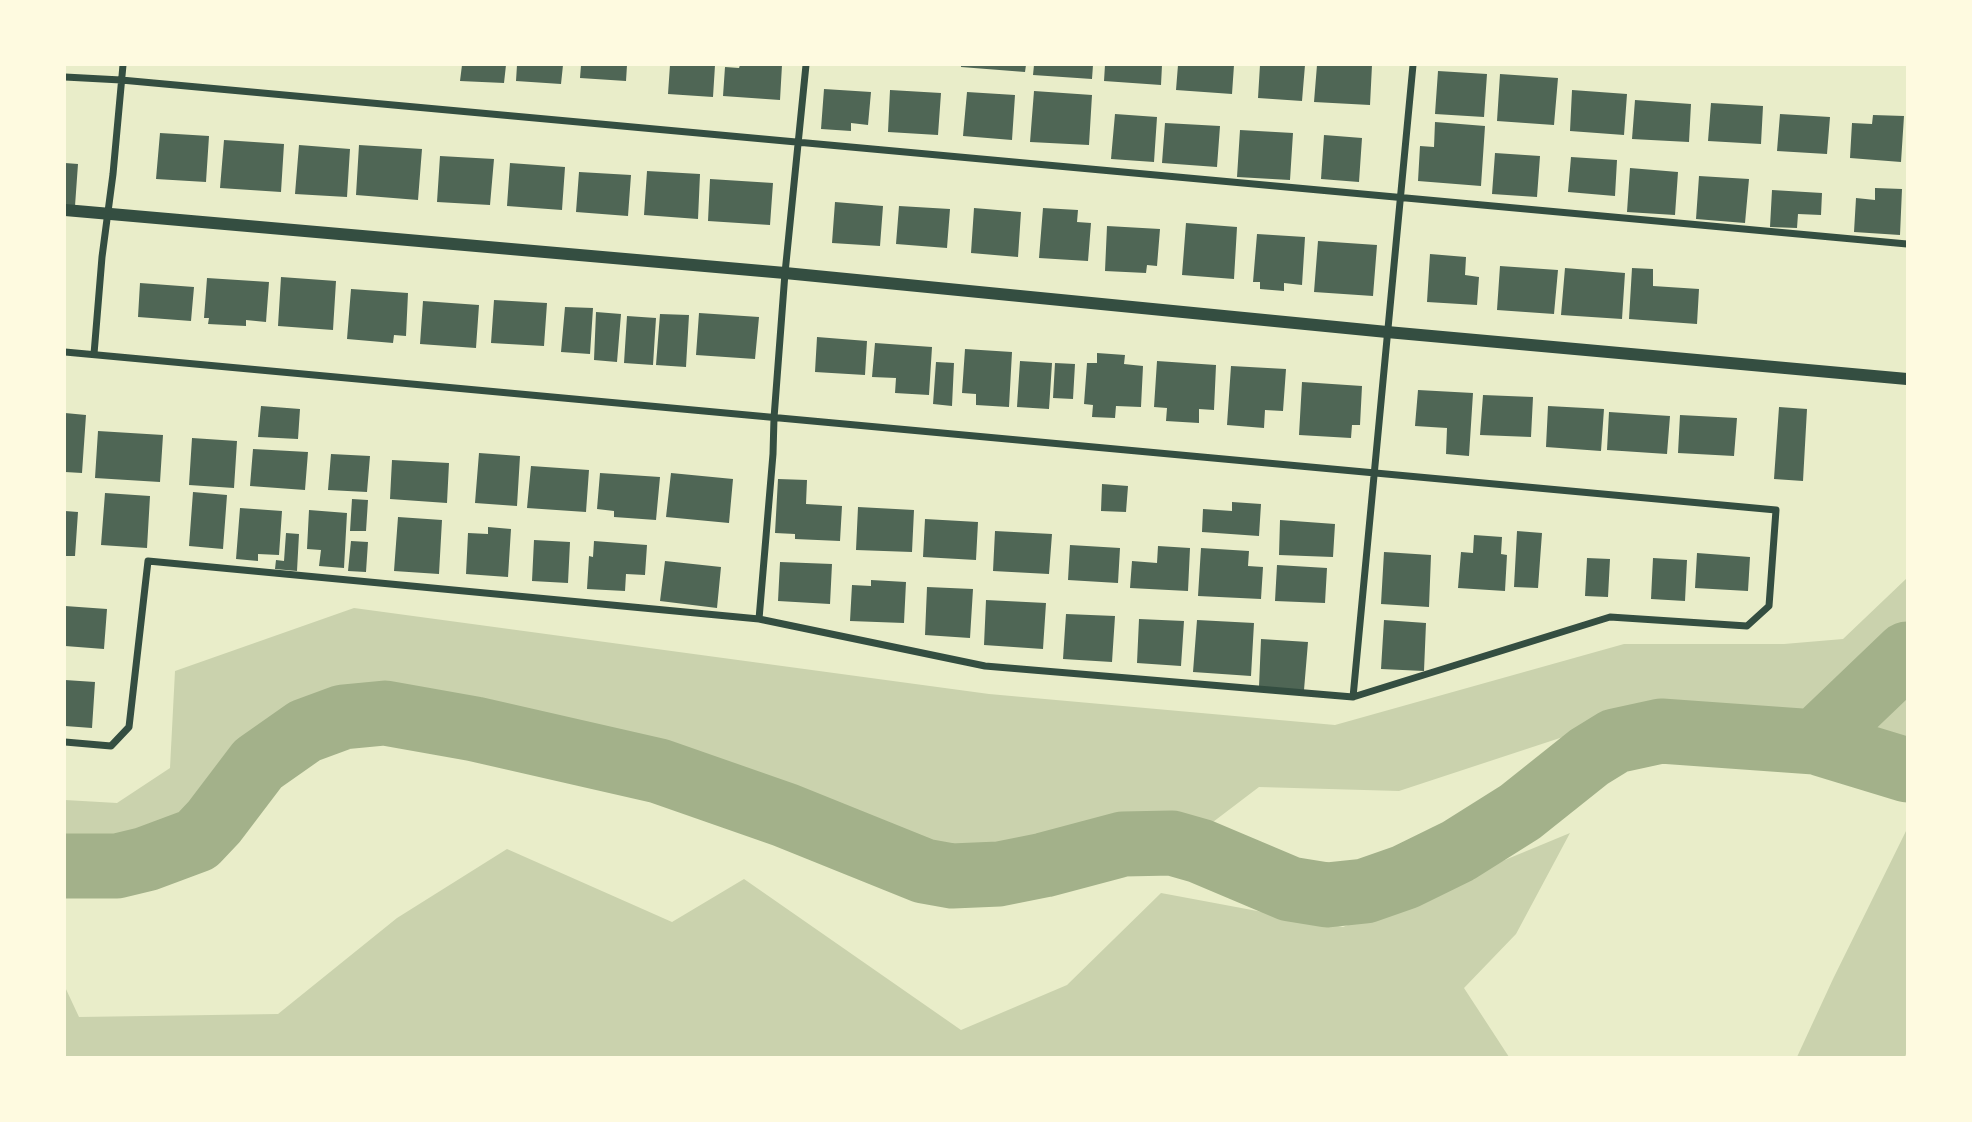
<!DOCTYPE html>
<html>
<head>
<meta charset="utf-8">
<style>
  body { margin:0 }
  #map { position:relative; width:1972px; height:1122px; overflow:hidden; background:#e9edc9; font-family:Mulish,sans-serif }
  canvas { display:block }
  .frame { position:absolute; inset:0; border:66px solid #fefae0; pointer-events:none }
</style>
</head>
<body>
<div id="map">
<canvas width="1972" height="1122"></canvas>
<div class="frame"></div>
</div>
<script>
const g = document.querySelector('canvas').getContext('2d');
g.lineJoin = 'round';
function paint(path, color) { g.fillStyle = color; g.fill(path, 'evenodd'); }
const toPath = rows => new Path2D(rows.map(r => 'M' + r).join(''));
function strokePath(path, color, width, dash) { g.strokeStyle = color; g.lineWidth = width; g.lineCap = dash ? 'butt' : 'round'; g.setLineDash(dash || []); g.stroke(path); }
paint(toPath([
  [1907,578,1907,760,1788,722,1642,711,1399,791,1259,787,1184,844,964,885,729,786,437,711,274,751,186,833,65,867,65,800,117,803,170,768,175,671,354,608,989,694,1335,725,1624,644,1784,644,1843,639],
  [1907,829,1907,1051,1905,1057,1797,1057,1833,979],
  [1570,833,1516,934,1464,988,1509,1057,65,1057,65,987,79,1017,278,1014,397,918,507,849,672,922,744,879,961,1030,1067,985,1161,893,1343,927]
]), '#cad2ad');
strokePath(toPath([
  [1815,742,1907,654],
  [65,866,117,866,146,859,197,840,214,822,258,764,305,731,343,717,385,713,475,729,659,771,785,815,924,871,952,876,999,874,1044,865,1123,844,1172,843,1200,851,1290,889,1327,895,1365,891,1405,877,1458,851,1520,812,1589,757,1615,741,1661,731,1815,742,1907,770]
]), '#a3b18a', 65);
paint(toPath([
  [462,65,506,65,504,83,460,81],
  [517,65,563,65,561,84,516,81],
  [581,65,627,65,626,81,580,78],
  [670,65,715,65,713,97,668,94],
  [740,65,782,65,780,100,723,96,725,67,739,68],
  [961,65,1026,65,1025,72,961,67],
  [1034,65,1093,65,1092,79,1033,75],
  [1105,65,1162,65,1161,85,1104,81],
  [1178,65,1234,65,1232,94,1176,90],
  [1260,65,1305,65,1302,101,1258,98],
  [1317,65,1372,65,1370,105,1314,102],
  [1438,71,1487,74,1484,117,1435,114],
  [1500,74,1558,78,1554,125,1497,121],
  [824,89,871,92,868,125,851,123,851,131,821,129],
  [890,90,941,93,938,135,888,132],
  [1572,90,1627,94,1624,135,1570,131],
  [1034,91,1092,95,1089,145,1030,142],
  [967,92,1015,95,1012,140,963,136],
  [1635,100,1691,104,1689,142,1632,139],
  [1711,103,1763,106,1761,144,1708,141],
  [1115,114,1157,117,1154,162,1111,159],
  [1780,114,1830,117,1827,154,1777,151],
  [1873,115,1904,116,1901,162,1850,158,1852,123,1872,124],
  [1435,122,1485,126,1481,186,1418,181,1420,146,1434,147],
  [1165,123,1220,126,1217,167,1162,163],
  [1240,130,1293,133,1290,180,1237,177],
  [160,133,209,136,206,182,156,179],
  [1324,135,1362,138,1359,182,1321,179],
  [224,140,284,144,281,192,220,188],
  [299,145,350,149,347,197,295,194],
  [359,145,422,149,418,200,356,195],
  [1495,153,1540,156,1537,197,1492,194],
  [440,156,494,159,490,205,437,202],
  [1571,157,1617,160,1615,196,1568,192],
  [65,163,78,164,75,206,65,205],
  [510,163,565,167,562,210,507,206],
  [1630,168,1678,172,1675,215,1627,212],
  [647,171,700,174,698,219,644,215],
  [579,172,631,175,628,216,576,212],
  [1699,176,1749,179,1745,223,1696,219],
  [710,179,773,183,770,225,708,221],
  [1875,188,1902,189,1900,235,1854,232,1856,198,1875,200],
  [1772,190,1822,193,1821,215,1798,214,1797,228,1770,227],
  [835,202,883,206,880,246,832,243],
  [899,206,950,209,947,248,896,244],
  [974,208,1021,212,1018,257,971,253],
  [1043,208,1078,210,1077,222,1091,223,1088,261,1039,258],
  [1186,223,1237,227,1234,279,1182,275],
  [1107,226,1160,229,1157,266,1147,265,1146,273,1105,271],
  [1257,234,1305,237,1302,285,1284,283,1284,291,1260,289,1260,282,1253,282],
  [1318,241,1377,245,1373,296,1314,292],
  [1430,254,1466,257,1465,275,1479,277,1477,305,1427,302],
  [1500,266,1558,270,1554,314,1497,310],
  [1565,268,1625,273,1622,319,1561,315],
  [1632,268,1653,269,1653,286,1699,289,1697,324,1629,319],
  [281,277,336,281,333,330,278,326],
  [207,278,269,282,266,322,246,320,246,326,208,324,209,318,204,318],
  [140,283,194,287,191,321,138,317],
  [351,289,408,293,406,336,394,335,393,343,347,339],
  [494,300,547,303,544,346,491,343],
  [423,301,479,305,476,348,420,344],
  [565,307,593,308,590,354,561,352],
  [596,312,621,314,617,362,594,360],
  [699,313,759,317,755,359,696,355],
  [660,314,689,315,686,367,656,365],
  [627,316,656,318,653,365,624,363],
  [817,337,867,341,865,375,815,372],
  [875,343,932,347,929,395,895,393,896,378,872,377],
  [965,349,1012,352,1009,407,976,405,976,394,962,393],
  [1097,353,1125,355,1124,364,1143,366,1141,407,1116,406,1115,418,1092,417,1093,405,1084,404,1087,363,1097,363],
  [1020,361,1052,363,1049,409,1017,407],
  [1157,361,1216,365,1214,410,1199,409,1199,423,1166,421,1167,408,1154,407],
  [936,362,954,363,952,406,933,404],
  [1055,363,1075,364,1073,399,1053,398],
  [1231,366,1286,369,1283,411,1265,410,1264,428,1227,425],
  [1302,382,1362,386,1360,425,1352,425,1351,438,1299,435],
  [1418,390,1473,393,1469,456,1446,454,1447,428,1415,426],
  [1483,395,1533,397,1531,437,1480,435],
  [261,406,300,409,298,439,258,437],
  [1548,406,1604,409,1601,451,1546,447],
  [1779,407,1807,409,1803,481,1774,479],
  [1609,412,1670,416,1667,454,1607,450],
  [65,413,86,415,82,473,65,472],
  [1680,415,1737,418,1734,456,1678,453],
  [98,431,163,435,160,482,95,478],
  [192,438,237,441,234,488,189,485],
  [253,449,308,452,305,490,250,486],
  [479,453,520,456,517,506,475,503],
  [331,454,370,456,367,492,328,490],
  [392,460,449,463,447,503,390,499],
  [531,466,589,470,586,512,527,508],
  [600,473,660,477,656,520,614,517,614,511,597,509],
  [671,473,733,479,729,523,666,517],
  [778,479,807,480,806,504,842,506,840,541,795,539,795,534,775,533],
  [1102,484,1128,486,1126,512,1101,511],
  [193,492,227,495,223,549,189,546],
  [105,493,150,496,147,548,101,545],
  [352,499,368,500,366,531,350,531],
  [1232,502,1261,504,1259,536,1202,532,1203,509,1232,511],
  [858,507,914,510,912,552,856,550],
  [240,508,282,511,279,555,258,554,258,561,236,559],
  [309,510,347,513,344,568,319,566,321,550,307,549],
  [65,511,78,512,75,556,65,556],
  [398,517,442,520,439,574,394,571],
  [925,519,978,522,976,560,923,557],
  [1280,520,1335,524,1333,557,1279,555],
  [488,527,511,529,508,577,466,574,468,533,488,534],
  [995,531,1052,534,1049,574,993,571],
  [1517,531,1542,533,1538,588,1514,587],
  [286,533,299,534,297,571,275,569,276,560,284,561],
  [1474,535,1502,537,1501,554,1507,555,1505,591,1458,588,1461,552,1473,553],
  [534,540,570,542,568,583,532,581],
  [351,541,368,542,366,572,348,571],
  [594,541,647,545,645,575,626,574,625,591,587,589,589,556,593,557],
  [1070,545,1120,548,1118,583,1068,580],
  [1158,546,1190,548,1188,591,1130,588,1132,561,1157,563],
  [1201,548,1249,551,1248,566,1263,567,1261,599,1198,596],
  [1384,552,1431,555,1429,607,1381,604],
  [1697,553,1750,557,1748,591,1695,588],
  [1587,558,1610,559,1608,597,1585,596],
  [1653,558,1687,560,1685,601,1651,599],
  [665,561,721,567,717,608,660,601],
  [780,562,832,564,830,604,778,601],
  [1277,565,1327,568,1325,603,1275,601],
  [871,580,906,582,904,623,850,621,852,585,871,586],
  [927,587,973,589,970,638,925,635],
  [986,600,1046,603,1043,649,984,645],
  [65,606,107,609,104,649,65,646],
  [1066,614,1115,616,1112,662,1063,659],
  [1139,619,1184,621,1181,666,1137,663],
  [1197,620,1254,623,1251,676,1193,672],
  [1384,620,1426,623,1424,671,1381,669],
  [1261,639,1308,642,1304,690,1259,687],
  [65,680,95,682,92,728,65,726]
]), '#4f6655');
strokePath(toPath([
  [65,77,121,80,1907,244],
  [65,352,1776,510,1769,606,1747,626,1610,617,1353,697,985,666,759,619,148,561,129,727,111,746,65,742],
  [94,354,102,257,113,174,123,65],
  [759,619,773,454,774,418,785,273,806,65],
  [1353,697,1413,65]
]), '#344e41', 7);
strokePath(toPath([
  [65,210,785,273,1387,332,1907,379]
]), '#344e41', 12);
</script>
</body>
</html>
